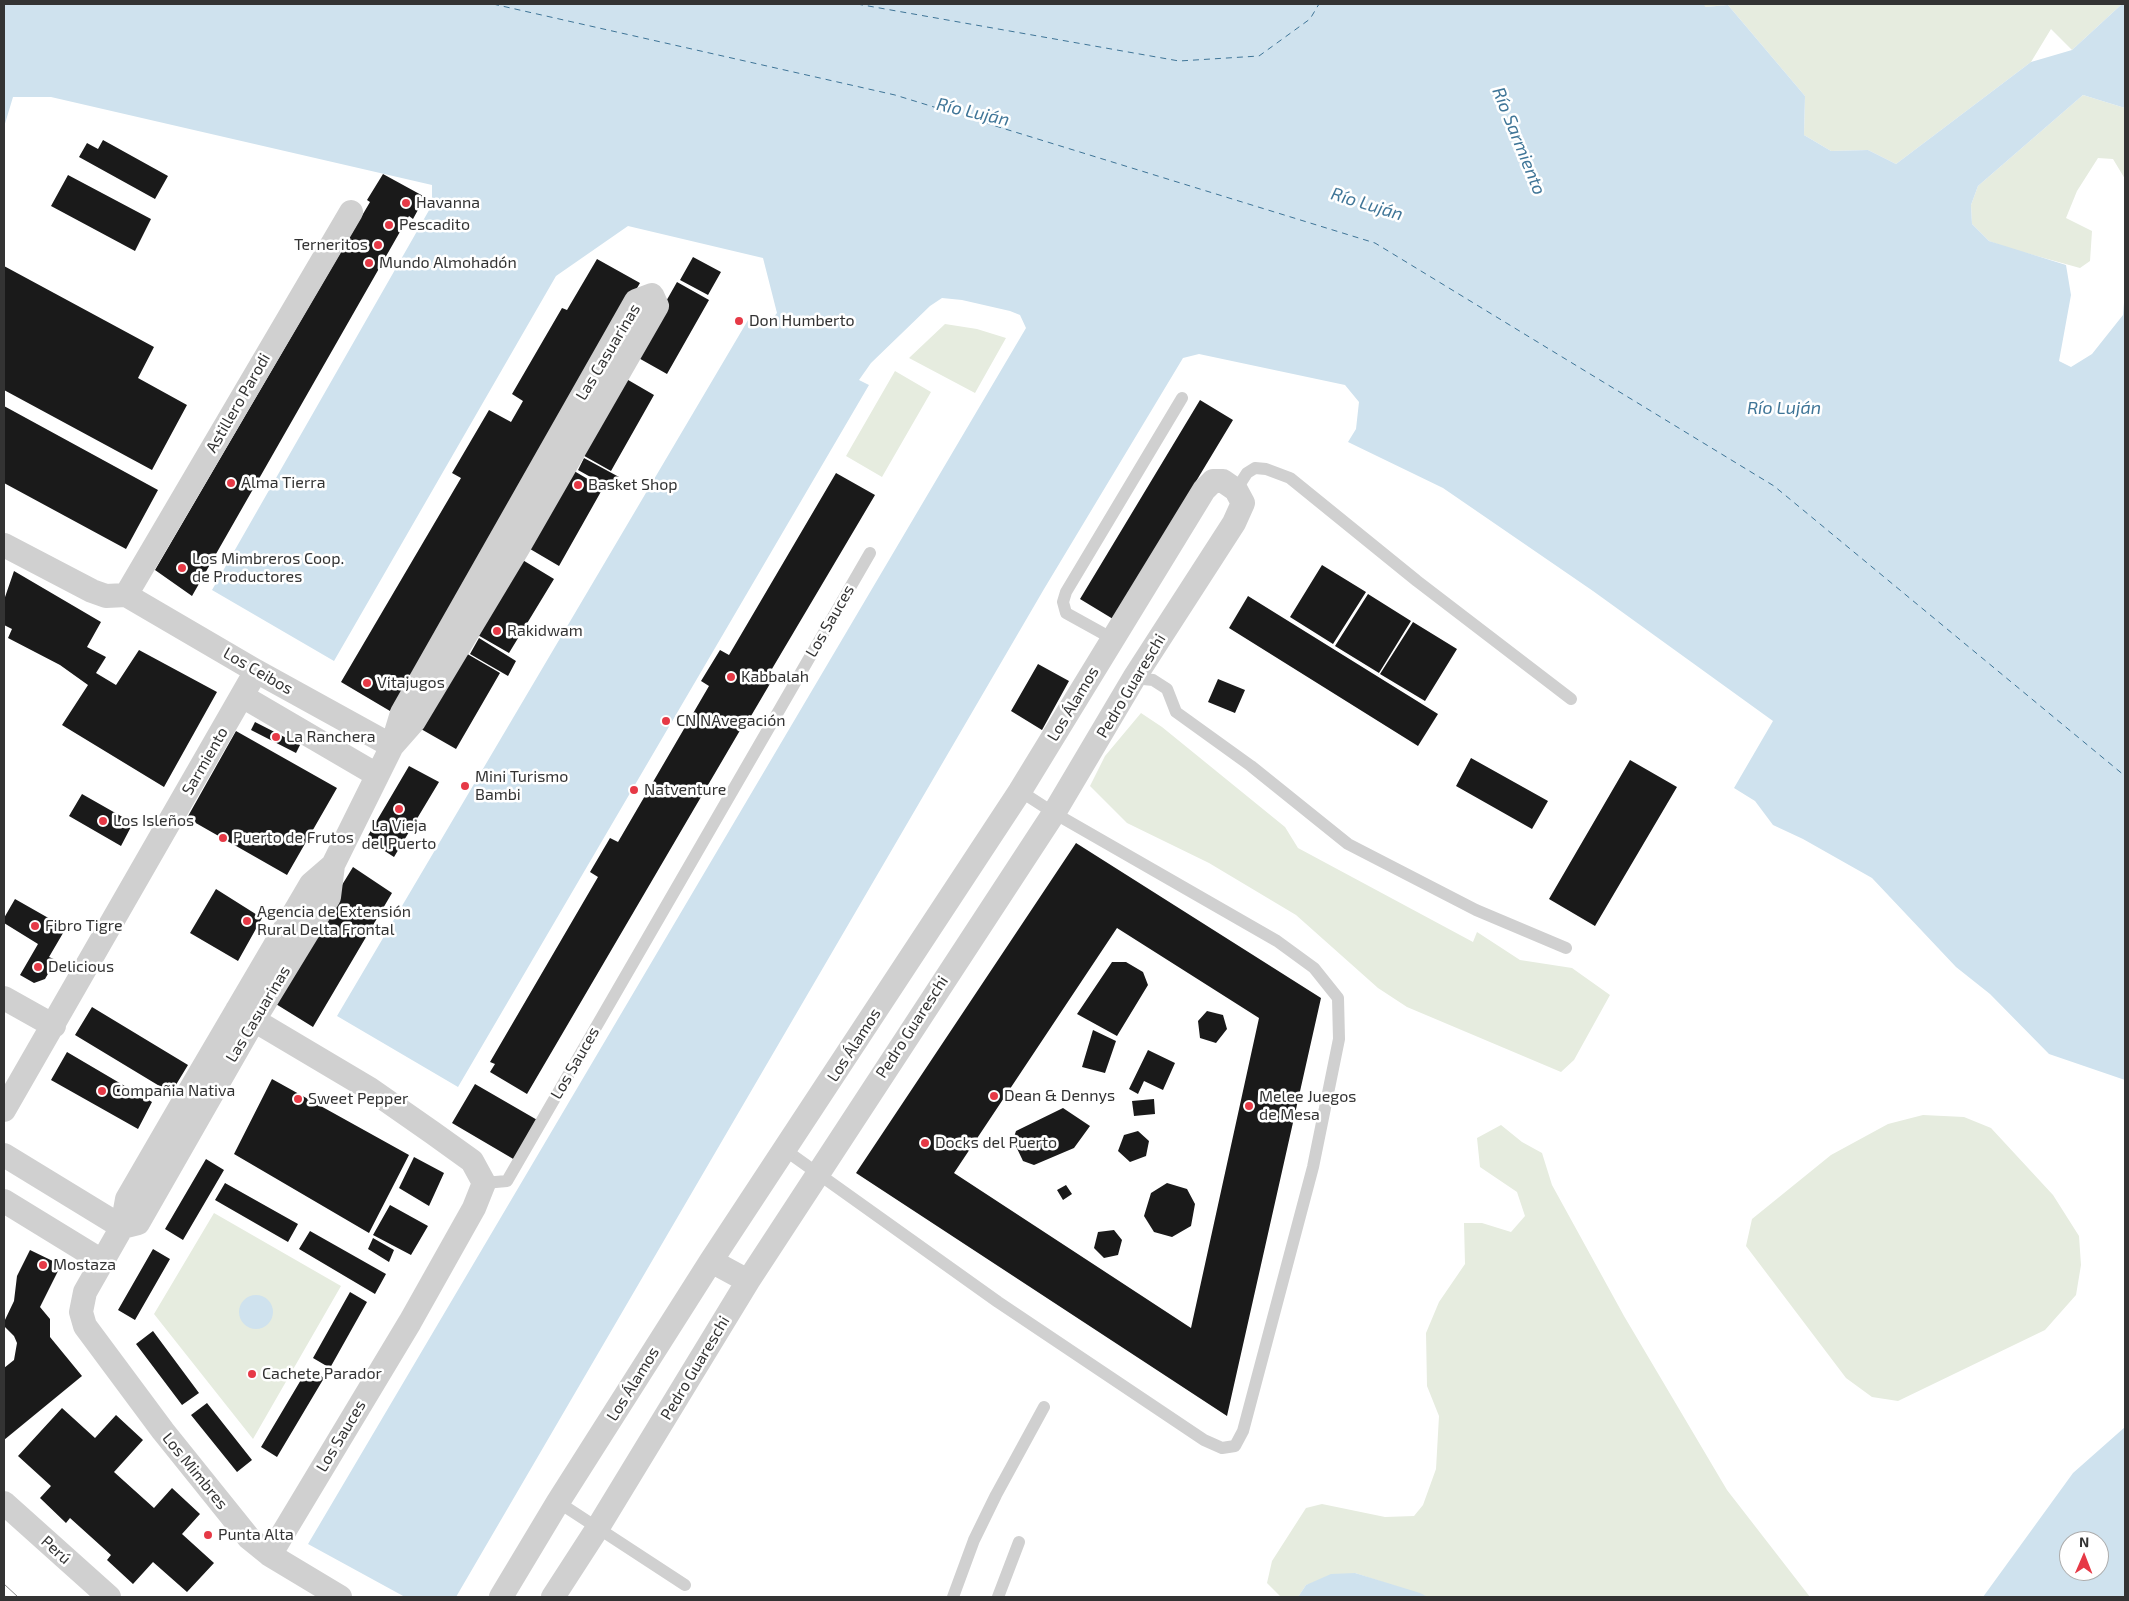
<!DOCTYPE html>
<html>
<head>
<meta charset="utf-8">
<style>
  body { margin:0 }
  #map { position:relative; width:2129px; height:1601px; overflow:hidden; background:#fff; font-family:"Exo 2",sans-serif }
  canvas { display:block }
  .frame { position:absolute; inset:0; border:5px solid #333; pointer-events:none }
  .north { position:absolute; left:2059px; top:1531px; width:50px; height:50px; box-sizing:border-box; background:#fff; border:1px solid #adadad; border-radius:50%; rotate:1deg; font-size:14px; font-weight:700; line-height:20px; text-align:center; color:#333 }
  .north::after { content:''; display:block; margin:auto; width:18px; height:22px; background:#e63946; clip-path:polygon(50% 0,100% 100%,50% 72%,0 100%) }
</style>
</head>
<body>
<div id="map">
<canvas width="2129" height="1601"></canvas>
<div class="frame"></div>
<div class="north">N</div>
</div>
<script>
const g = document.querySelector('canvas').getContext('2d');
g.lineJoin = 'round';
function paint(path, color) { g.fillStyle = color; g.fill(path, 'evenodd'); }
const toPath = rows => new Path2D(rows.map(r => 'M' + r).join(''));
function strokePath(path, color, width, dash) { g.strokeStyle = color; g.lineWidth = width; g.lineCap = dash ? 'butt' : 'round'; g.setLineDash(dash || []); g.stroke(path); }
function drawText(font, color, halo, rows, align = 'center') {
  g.font = font + ' "Exo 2",sans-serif'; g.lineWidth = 5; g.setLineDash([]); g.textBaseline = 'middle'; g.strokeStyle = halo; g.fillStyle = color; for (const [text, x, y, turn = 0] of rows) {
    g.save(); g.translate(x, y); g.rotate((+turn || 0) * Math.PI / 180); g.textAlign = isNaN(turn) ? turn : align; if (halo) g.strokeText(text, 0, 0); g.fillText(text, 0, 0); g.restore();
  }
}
paint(toPath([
  [1704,4,2122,4,2072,50,2051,29,2031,62,1896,164,1868,150,1831,151,1804,135,1805,96,1728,5,1704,7],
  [2083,95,2125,108,2125,179,2113,159,2098,158,2077,191,2066,218,2092,231,2090,261,2080,268,2008,248,1989,241,1972,224,1971,205,1978,186],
  [945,324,977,329,1006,338,975,393,909,358],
  [895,371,931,392,882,477,846,456],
  [1141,713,1162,727,1285,827,1298,848,1473,942,1477,932,1520,960,1572,968,1610,995,1574,1060,1561,1072,1407,1007,1378,988,1296,915,1209,863,1127,823,1090,786,1105,756],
  [1923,1115,1964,1117,1991,1128,2053,1195,2079,1236,2081,1265,2076,1295,2045,1330,1898,1401,1872,1397,1846,1378,1746,1246,1752,1219,1831,1155,1888,1124],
  [1501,1125,1522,1142,1542,1153,1552,1185,1624,1316,1727,1490,1810,1597,1428,1597,1355,1573,1306,1585,1298,1597,1281,1597,1267,1583,1272,1561,1306,1508,1322,1504,1385,1517,1414,1516,1423,1505,1436,1469,1439,1416,1427,1386,1426,1333,1439,1302,1465,1264,1464,1223,1482,1223,1511,1232,1525,1216,1517,1192,1480,1167,1477,1138],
  [214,1213,341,1286,253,1439,154,1314]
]), '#e6ecdf');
paint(toPath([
  [4,4,1704,4,1705,7,1728,5,1805,96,1804,135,1831,151,1868,150,1896,164,2031,62,2072,50,2122,4,2125,4,2125,108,2083,95,1978,186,1971,205,1972,224,1989,241,2066,265,2071,295,2059,361,2071,367,2092,354,2123,315,2125,290,2125,1080,2049,1054,1990,994,1956,967,1872,878,1803,839,1773,825,1755,801,1734,788,1773,721,1593,591,1443,488,1348,442,1356,429,1359,402,1345,385,1199,354,1183,358,1044,589,456,1597,405,1597,308,1544,1026,328,1020,315,1010,311,962,300,942,298,930,306,871,363,859,380,869,385,458,1087,337,1016,751,315,768,324,777,313,763,258,628,226,556,276,334,661,212,590,432,205,432,185,51,97,13,97,4,127],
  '239 1312a17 17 0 1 1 34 0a17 17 0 1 1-34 0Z',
  [2125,1427,2125,1597,1983,1597,2073,1473],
  [2069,1541,2099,1541,2099,1571,2069,1571],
  [1355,1573,1420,1593,1428,1597,1298,1597,1306,1585,1331,1574]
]), '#cfe2ee');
strokePath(toPath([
  [493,4,895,95,1375,243,1774,486,2125,776],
  [857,4,1179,61,1259,56,1310,19,1319,4]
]), '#3f7597', 1, [6, 5]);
paint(toPath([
  [103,140,168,176,155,199,79,157,87,143,98,149],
  [383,174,425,197,413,219,409,216,192,596,155,570,370,202,367,200],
  [68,175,151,219,135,251,51,206],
  [693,257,721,272,708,295,680,280],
  [597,259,640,283,390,711,341,682,461,478,452,473,489,410,511,422,523,401,512,394,562,308,567,310],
  [4,266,154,347,138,378,187,405,152,470,4,390],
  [677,282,709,300,667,374,635,356],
  [623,377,654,395,611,471,579,453],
  [1200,400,1233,420,1113,619,1080,599],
  [4,406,158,490,126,549,4,483],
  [584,458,619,477,612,489,578,470],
  [569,468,603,488,559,566,525,546],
  [836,473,875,495,766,679,771,682,751,716,749,715,527,1094,490,1072,495,1064,490,1062,598,877,590,872,610,838,618,842,709,686,701,681,720,650,729,655],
  [521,559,554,579,509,653,476,634],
  [1322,565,1366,592,1333,644,1290,617],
  [14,571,101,622,87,647,106,657,96,673,116,685,139,650,217,692,164,787,62,725,88,685,60,665,8,638,12,629,4,625,4,600],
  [1368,594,1411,621,1379,673,1335,646],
  [1248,596,1438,714,1418,746,1229,628],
  [1413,622,1457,649,1425,701,1380,674],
  [479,638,516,661,508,676,470,654],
  [464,652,500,673,456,749,421,729],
  [1038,664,1069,681,1042,730,1011,711],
  [1218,679,1245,690,1235,713,1208,702],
  [255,722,300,745,296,753,251,730],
  [236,731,337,788,287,875,187,818],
  [1471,758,1548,801,1532,829,1456,786],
  [1630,760,1677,787,1595,926,1549,899],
  [409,766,439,782,394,857,366,839],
  [82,794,133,823,121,846,69,816],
  [1076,843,1321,998,1227,1416,856,1173],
  [1117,928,1259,1018,1191,1328,954,1173],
  [353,867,392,893,313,1027,271,1001],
  [216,889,262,918,238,961,190,933],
  [15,899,66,928,49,957,56,960,45,979,34,983,20,975,38,944,4,923,4,918],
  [1112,962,1126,962,1143,972,1148,985,1117,1036,1077,1014],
  [92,1007,188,1065,171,1093,75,1035],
  [1207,1011,1223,1015,1227,1029,1216,1043,1200,1038,1198,1021],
  [1093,1030,1116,1041,1105,1073,1082,1067],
  [1148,1050,1175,1063,1163,1090,1144,1081,1138,1094,1129,1089],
  [67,1052,152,1102,138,1129,51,1080],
  [272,1079,409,1155,369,1233,234,1154],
  [475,1084,539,1121,515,1160,452,1123],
  [1154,1099,1155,1114,1134,1116,1132,1101],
  [1063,1108,1090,1126,1074,1148,1034,1165,1023,1161,1013,1140,1016,1131],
  [1138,1131,1149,1141,1146,1156,1130,1162,1118,1151,1124,1135],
  [414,1157,444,1173,429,1206,399,1188],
  [206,1159,224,1170,183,1240,165,1229],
  [225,1183,298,1224,288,1242,215,1200],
  [1167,1183,1187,1189,1195,1204,1191,1226,1172,1237,1154,1232,1144,1216,1151,1193],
  [1066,1185,1072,1194,1063,1200,1057,1190],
  [390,1205,428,1226,411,1255,373,1235],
  [1114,1230,1122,1240,1118,1255,1104,1258,1094,1248,1098,1232],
  [310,1231,386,1274,375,1294,299,1249],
  [373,1238,394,1250,389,1262,368,1249],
  [153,1249,170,1259,135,1320,118,1310],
  [30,1250,61,1265,40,1307,50,1319,50,1337,82,1376,4,1440,4,1368,14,1360,17,1343,14,1336,4,1326,4,1322,14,1301,17,1276],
  [350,1292,367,1302,330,1368,313,1358],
  [153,1331,199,1393,182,1405,136,1344],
  [308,1368,324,1378,277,1457,261,1447],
  [207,1403,252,1460,237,1472,191,1415],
  [62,1408,95,1438,116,1415,143,1440,114,1472,154,1508,172,1488,200,1514,182,1534,214,1563,187,1592,153,1562,133,1584,107,1560,111,1555,70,1518,66,1523,40,1498,51,1486,18,1456]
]), '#1a1a1a');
strokePath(toPath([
  [1236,490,1247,473,1255,468,1266,469,1290,478,1417,581,1571,699],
  [1113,639,1066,613,1063,602,1066,592,1182,398],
  [1134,678,1153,680,1167,689,1176,712,1251,766,1348,844,1476,910,1566,948],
  [785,1150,998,1302,1204,1440,1222,1448,1235,1446,1243,1431,1313,1167,1339,1039,1338,998,1314,968,1277,941,1054,813,1020,791],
  [484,1183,507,1181,870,553],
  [558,1502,685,1585],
  [953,1597,974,1540,996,1495,1044,1407],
  [998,1597,1019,1542]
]), '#d0d0d0', 12);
strokePath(toPath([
  [4,545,92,591,106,596,126,595],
  [126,595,351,212],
  [126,595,256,671,392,746],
  [242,696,377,775],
  [4,998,54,1026],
  [237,1010,370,1089,433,1133,472,1161,484,1183,474,1208,410,1322,270,1555],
  [4,1110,256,671],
  [4,1155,122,1227,127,1199,196,1080,311,884,333,865],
  [4,1201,102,1261],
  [711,1261,748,1281],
  [4,1503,109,1597],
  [340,1597,270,1555,249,1538,163,1431,85,1326,81,1312,85,1292,122,1227,138,1223,254,1020,329,897,333,865,392,746,402,713,636,301,652,295,657,306,518,548,414,721,392,746],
  [501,1597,558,1502,711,1261,1020,791,1204,490,1213,481,1223,481,1236,490,1243,503,1234,523,1134,678,1054,813,748,1281,597,1529,553,1597]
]), '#d0d0d0', 24);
strokePath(toPath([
  [4,1584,18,1597]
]), '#888', 1);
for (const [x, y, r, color] of [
  [406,203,5,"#e63946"],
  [389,225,5,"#e63946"],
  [378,245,5,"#e63946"],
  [369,263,5,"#e63946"],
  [739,321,5,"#e63946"],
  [231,483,5,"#e63946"],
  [578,485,5,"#e63946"],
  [182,568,5,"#e63946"],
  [497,631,5,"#e63946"],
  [731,677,5,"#e63946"],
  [367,683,5,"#e63946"],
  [666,721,5,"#e63946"],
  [276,737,5,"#e63946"],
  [465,786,5,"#e63946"],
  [634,790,5,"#e63946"],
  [399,809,5,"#e63946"],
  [103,821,5,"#e63946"],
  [223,838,5,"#e63946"],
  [247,921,5,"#e63946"],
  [35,926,5,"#e63946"],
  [38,967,5,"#e63946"],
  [102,1091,5,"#e63946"],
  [994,1096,5,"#e63946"],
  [298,1099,5,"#e63946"],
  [1249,1106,5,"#e63946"],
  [925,1143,5,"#e63946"],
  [43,1265,5,"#e63946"],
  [252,1374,5,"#e63946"],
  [208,1535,5,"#e63946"]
]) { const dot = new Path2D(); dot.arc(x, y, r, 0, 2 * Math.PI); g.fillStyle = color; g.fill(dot); strokePath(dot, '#fff', 2); }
drawText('16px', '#333', '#fff', [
  ["Havanna",416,203],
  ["Pescadito",399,225],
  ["Terneritos",368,245,"right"],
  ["Mundo Almohadón",379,263],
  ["Don Humberto",749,321],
  ["Alma Tierra",241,483],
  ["Basket Shop",588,485],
  ["Los Mimbreros Coop.",192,559],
  ["de Productores",192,577],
  ["Rakidwam",507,631],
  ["Kabbalah",741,677],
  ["Vitajugos",377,683],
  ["CN NAvegación",676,721],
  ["La Ranchera",286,737],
  ["Mini Turismo",475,777],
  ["Bambi",475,795],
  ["Natventure",644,790],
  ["Los Isleños",113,821],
  ["La Vieja",399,826,"center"],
  ["del Puerto",399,844,"center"],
  ["Puerto de Frutos",233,838],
  ["Agencia de Extensión",257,912],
  ["Rural Delta Frontal",257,930],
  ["Fibro Tigre",45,926],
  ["Delicious",48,967],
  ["Compañia Nativa",112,1091],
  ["Dean & Dennys",1004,1096],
  ["Melee Juegos",1259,1097],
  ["de Mesa",1259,1115],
  ["Sweet Pepper",308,1099],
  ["Docks del Puerto",935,1143],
  ["Mostaza",53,1265],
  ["Cachete Parador",262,1374],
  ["Punta Alta",218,1535]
], 'left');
drawText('16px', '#333', '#fff', [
  ["Las Casuarinas",608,352,-59],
  ["Astillero Parodi",238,403,-60],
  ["Los Sauces",830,621,-60],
  ["Los Ceibos",258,671,30],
  ["Pedro Guareschi",1131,686,-59],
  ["Los Álamos",1073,704,-59],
  ["Sarmiento",205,761,-60],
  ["Las Casuarinas",258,1014,-59],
  ["Pedro Guareschi",912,1027,-57],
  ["Los Álamos",854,1045,-57],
  ["Los Sauces",575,1063,-60],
  ["Pedro Guareschi",695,1368,-59],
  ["Los Álamos",633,1384,-58],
  ["Los Sauces",341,1436,-59],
  ["Los Mimbres",195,1471,51],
  ["Perú",56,1550,42]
]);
drawText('italic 18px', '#3f7597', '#fff', [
  ["Río Luján",973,112,13],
  ["Río Sarmiento",1519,141,68],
  ["Río Luján",1367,204,17],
  ["Río Luján",1784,408]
]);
</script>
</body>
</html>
